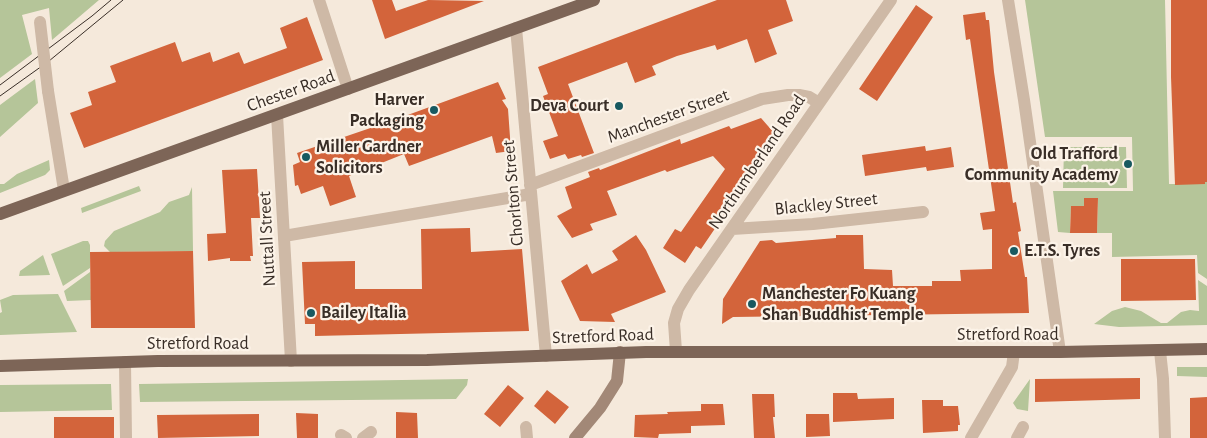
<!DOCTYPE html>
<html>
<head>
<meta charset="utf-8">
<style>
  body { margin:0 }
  canvas { display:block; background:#f5e9db }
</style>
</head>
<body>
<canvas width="1207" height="438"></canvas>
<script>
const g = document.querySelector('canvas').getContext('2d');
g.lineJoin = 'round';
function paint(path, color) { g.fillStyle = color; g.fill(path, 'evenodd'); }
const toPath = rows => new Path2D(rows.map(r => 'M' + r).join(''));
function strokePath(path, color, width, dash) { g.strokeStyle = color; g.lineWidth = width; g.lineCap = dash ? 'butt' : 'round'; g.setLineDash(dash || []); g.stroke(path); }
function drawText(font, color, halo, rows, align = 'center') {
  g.font = font + ' "Alegreya Sans",sans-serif'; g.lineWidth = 4.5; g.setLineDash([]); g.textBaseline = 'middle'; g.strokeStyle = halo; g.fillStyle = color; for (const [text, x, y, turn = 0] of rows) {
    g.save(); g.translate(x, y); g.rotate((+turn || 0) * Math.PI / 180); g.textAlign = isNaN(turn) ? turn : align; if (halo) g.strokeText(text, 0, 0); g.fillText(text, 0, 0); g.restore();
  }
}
paint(toPath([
  [0,0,99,0,52,40,49,8,22,15,32,54,0,78],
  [1025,0,1165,0,1169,184,1204,184,1205,182,1207,182,1207,279,1198,273,1197,255,1112,257,1112,233,1097,233,1098,198,1084,206,1071,206,1070,233,1058,232,1053,191,1133,191,1132,137,1045,137],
  [35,79,38,103,0,137,0,105],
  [1064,147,1126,147,1127,188,1063,188],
  [49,160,50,170,45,175,0,193,0,184,4,184,17,174],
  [139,186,141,191,82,213,81,208],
  [192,187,193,251,110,252,104,246,105,241,114,231,160,212,169,202,189,195],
  [83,241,88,241,90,245,90,268,63,286,51,254],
  [43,255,50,275,19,276,20,271],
  [90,272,91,300,67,301,64,291],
  [1198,280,1207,286,1207,325,1119,327,1094,324,1112,311,1125,307,1141,311,1161,323,1167,323,1181,312,1190,310,1199,311],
  [58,294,77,332,0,335,0,313,2,312,0,300,13,295],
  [1177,367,1207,367,1207,377,1177,376],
  [468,379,467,385,456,399,140,402,139,384],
  [1030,379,1028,411,1017,409,1013,403],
  [111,384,112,410,0,412,0,385]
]), '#b5c599');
paint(toPath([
  [372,0,392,0,396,11,428,0,484,1,385,39],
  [717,0,786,0,793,21,768,30,777,54,755,63,747,39,717,50,715,45,677,56,652,66,656,75,635,83,627,62,568,84,594,153,582,157,581,155,568,159,565,154,550,159,543,141,558,136,543,96,548,94,538,67],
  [1171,0,1207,0,1207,182,1205,182,1205,184,1175,185,1171,77],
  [916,5,933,17,877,101,859,89],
  [985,12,986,20,989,20,994,72,1013,203,1016,202,1021,231,1018,232,1025,277,1027,277,1029,313,733,317,722,324,723,299,760,241,772,240,776,243,836,238,836,235,863,235,864,269,892,270,893,286,932,286,932,281,961,281,960,270,992,269,992,229,983,230,980,213,995,211,970,39,966,40,963,15],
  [307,17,323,60,84,148,70,113,92,105,88,92,116,82,110,66,175,42,182,62,210,52,213,62,239,52,244,64,287,48,280,28],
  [498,82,506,99,502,100,508,109,511,151,496,153,492,136,409,166,404,154,349,176,356,197,330,206,323,186,301,194,298,185,295,186,293,165,300,162,297,153,394,120],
  [761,118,775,134,729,203,731,205,701,249,696,246,685,263,663,248,675,229,681,232,725,169,713,156,667,172,665,170,607,191,617,215,590,224,593,230,572,238,557,216,572,208,565,187,590,177,588,172,599,168,600,170,680,139,681,144,729,126,731,129],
  [925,146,926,151,951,147,954,167,927,171,926,167,865,176,862,155],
  [257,169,260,218,251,218,253,256,250,256,251,261,230,261,230,258,208,261,207,234,226,233,222,170],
  [1084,198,1098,198,1097,233,1070,233,1071,206,1084,206],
  [470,228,471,252,522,249,529,331,315,336,315,324,305,324,302,262,355,261,355,289,422,289,421,229],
  [636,235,646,250,666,292,611,314,615,322,580,321,561,281,587,264,592,274,618,260,612,251],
  [193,251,195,328,91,328,90,252],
  [1121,259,1195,259,1196,300,1121,301],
  [1140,378,1140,399,1035,402,1035,379],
  [508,385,524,398,500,427,484,414],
  [547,390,569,407,555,424,534,406],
  [833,393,857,393,858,399,894,398,894,419,833,422],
  [752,394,774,394,775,417,773,417,775,438,754,438],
  [1207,397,1207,438,1190,438,1190,398],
  [922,400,943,400,943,406,958,406,960,425,958,425,958,431,923,433],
  [701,404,723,404,725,425,691,426,691,433,659,434,658,438,634,437,635,415,668,414,667,412,701,411],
  [396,412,417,413,418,438,396,438],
  [296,413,318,414,318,438,297,438],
  [259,414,259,436,158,438,157,415],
  [806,414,829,414,830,436,806,437],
  [54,417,114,417,114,438,54,438]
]), '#d3643b');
strokePath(toPath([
  [319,0,348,89],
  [1008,0,1024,100,1060,352],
  [516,28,546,356],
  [48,91,64,190],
  [277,115,291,361],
  [530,185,762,99,788,95,799,95,809,97,819,103],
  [732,229,813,224,923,212],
  [284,236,531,194],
  [676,351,674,323,678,309,689,290,891,0],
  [1160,351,1163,379,1165,438],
  [125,362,126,438],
  [526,427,527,438],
  [341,435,346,438],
  [363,438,371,432],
  [971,438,1012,367,1014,352],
  [1017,438,1023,427]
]), '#ceb9a6', 12);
strokePath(toPath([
  [575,438,600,408,617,381,620,352]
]), '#a28877', 12);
strokePath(toPath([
  [0,214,594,0],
  [0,366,158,361,427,360,646,352,1060,352,1207,349]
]), '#7d6557', 12);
strokePath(toPath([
  [0,85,92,16,111,0],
  [0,96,49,61,123,0]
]), '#392e27', 1);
strokePath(toPath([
  [40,22,48,91]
]), '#ceb9a6', 12);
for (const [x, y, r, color] of [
  [619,106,5,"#185960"],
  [434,110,5,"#185960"],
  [306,157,5,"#185960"],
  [1128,164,5,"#185960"],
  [1014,251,5,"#185960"],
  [752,304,5,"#185960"],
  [311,313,5,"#185960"]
]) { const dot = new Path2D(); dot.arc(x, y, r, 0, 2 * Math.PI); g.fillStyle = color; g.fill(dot); strokePath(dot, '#fcf3e8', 2); }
drawText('18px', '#392e27', '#fcf3e8', [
  ["Chester Road",291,91,-20],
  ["Manchester Street",668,116,-20],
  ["Northumberland Road",757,162,-56],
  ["Chorlton Street",513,193,-95],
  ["Blackley Street",826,204,-6],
  ["Nuttall Street",267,239,-93],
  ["Stretford Road",1008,335],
  ["Stretford Road",603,336,-2],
  ["Stretford Road",198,344]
]);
drawText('bold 18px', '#392e27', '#fcf3e8', [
  ["Harver",424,100,"right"],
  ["Packaging",424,121,"right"],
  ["Deva Court",609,106,"right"],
  ["Miller Gardner",316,147],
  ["Solicitors",316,168],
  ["Old Trafford",1118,154,"right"],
  ["Community Academy",1118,175,"right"],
  ["E.T.S. Tyres",1024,251],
  ["Manchester Fo Kuang",762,294],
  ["Shan Buddhist Temple",762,315],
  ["Bailey Italia",321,313]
], 'left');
</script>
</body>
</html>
